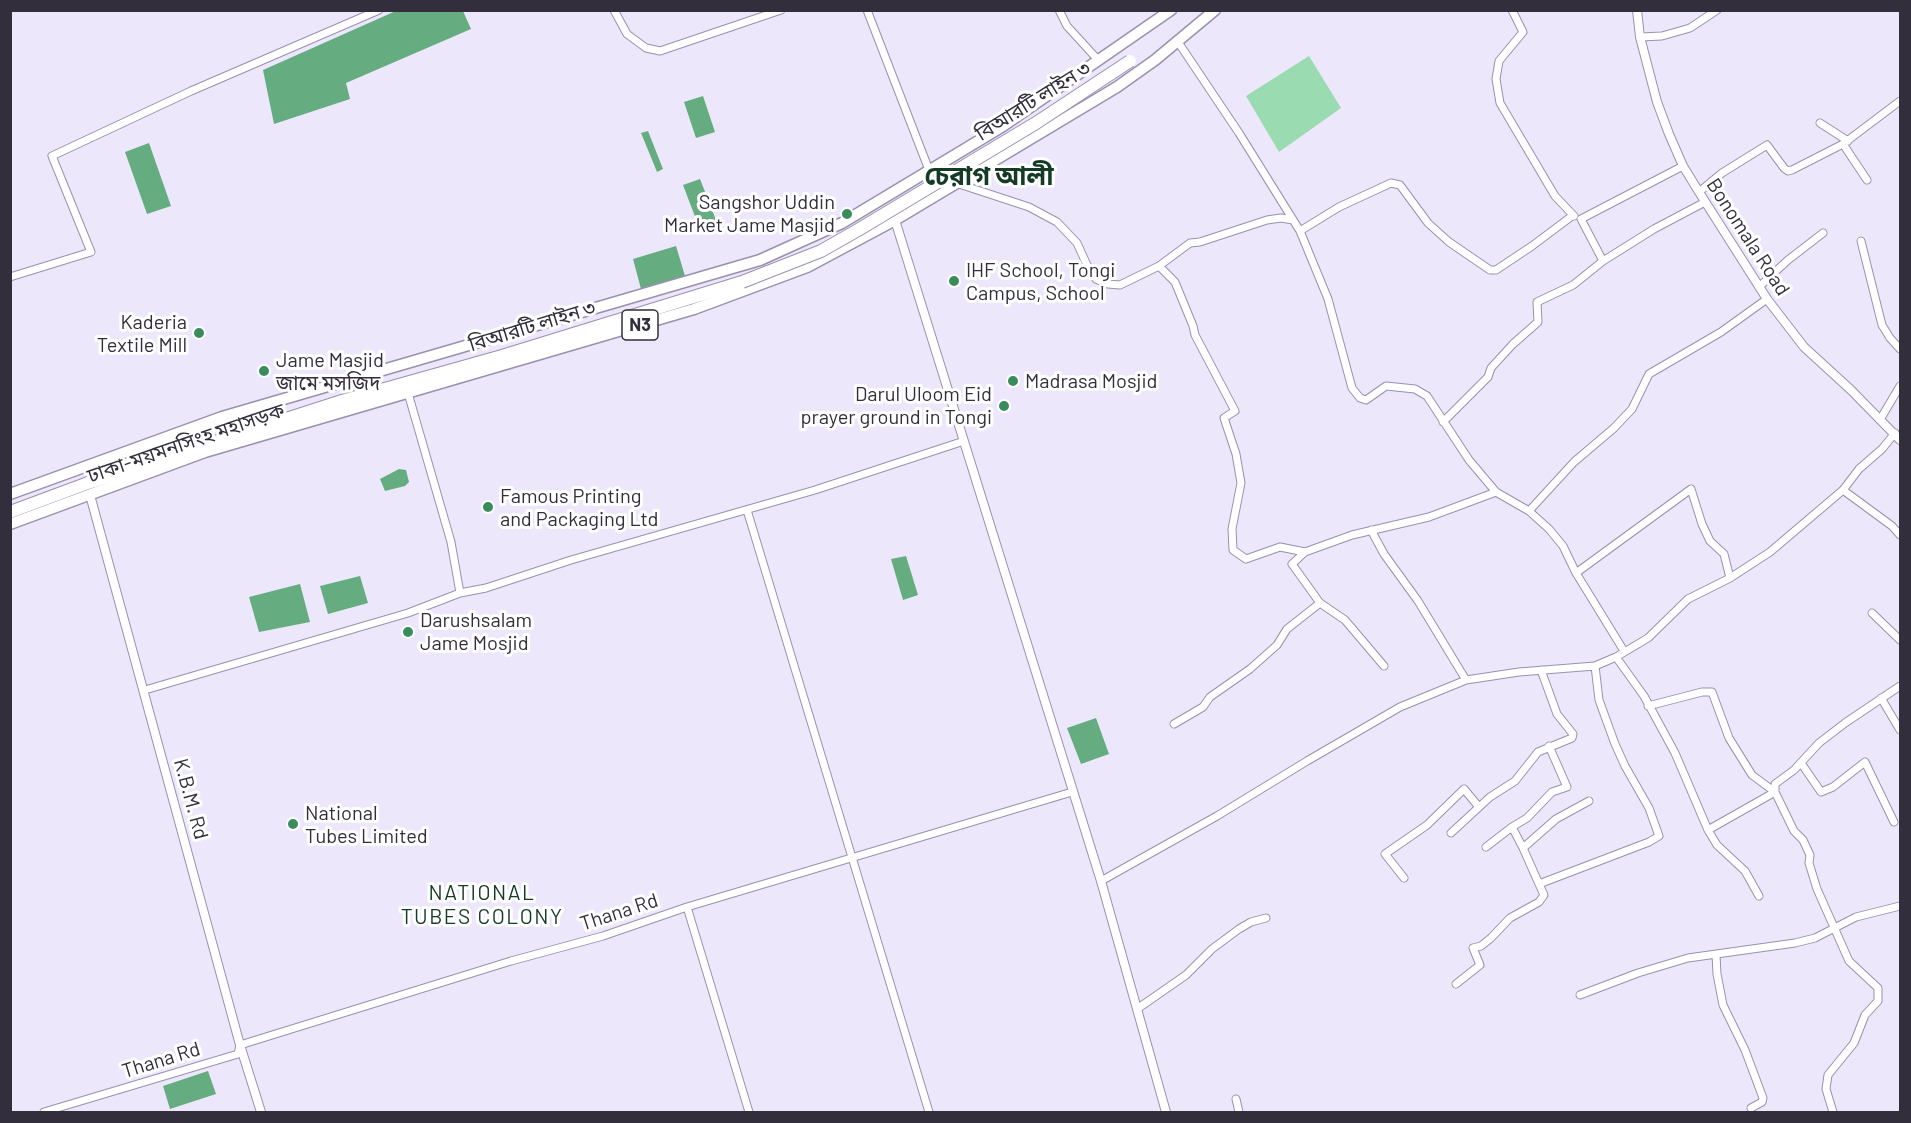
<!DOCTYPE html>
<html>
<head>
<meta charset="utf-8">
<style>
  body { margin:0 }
  #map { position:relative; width:1911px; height:1123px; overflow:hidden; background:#ede7fb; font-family:Barlow,sans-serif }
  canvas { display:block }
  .frame { position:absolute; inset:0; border:12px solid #322e3b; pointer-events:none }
</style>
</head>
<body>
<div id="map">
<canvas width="1911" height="1123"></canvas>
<div class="frame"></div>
</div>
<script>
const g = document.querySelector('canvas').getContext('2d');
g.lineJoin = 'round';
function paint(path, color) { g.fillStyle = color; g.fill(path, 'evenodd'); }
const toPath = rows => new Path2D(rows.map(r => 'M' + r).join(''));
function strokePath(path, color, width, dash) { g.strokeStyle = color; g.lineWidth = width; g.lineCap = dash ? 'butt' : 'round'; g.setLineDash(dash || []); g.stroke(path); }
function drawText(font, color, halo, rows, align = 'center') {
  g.font = font + ' Barlow,"Noto Sans Bengali",sans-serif'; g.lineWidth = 6; g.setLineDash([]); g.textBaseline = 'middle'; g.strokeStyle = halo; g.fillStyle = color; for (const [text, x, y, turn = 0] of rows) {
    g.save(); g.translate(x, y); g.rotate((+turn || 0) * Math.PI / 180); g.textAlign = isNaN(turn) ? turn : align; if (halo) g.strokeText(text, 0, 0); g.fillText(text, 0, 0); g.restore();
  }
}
paint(toPath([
  [1309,56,1341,108,1279,152,1246,96]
]), '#9adbb2');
paint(toPath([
  [398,10,463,11,471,29,346,83,350,99,274,124,263,70],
  [703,96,715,132,696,138,684,102],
  [648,131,663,169,657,172,641,133],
  [149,143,171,206,147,214,125,152],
  [700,179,716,220,699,227,683,185],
  [676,246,685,276,641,289,633,259],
  [399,469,406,470,409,482,405,486,385,491,380,479],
  [906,556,918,595,903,600,891,559],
  [360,576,368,603,328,614,320,586],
  [300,584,310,622,259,632,249,597],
  [1096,718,1109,754,1081,764,1067,728],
  [208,1071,216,1094,170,1109,163,1086]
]), '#65ad81');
const minor = toPath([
  [614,10,627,34,646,48,660,51,781,10],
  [867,10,929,170],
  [1059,10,1067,26,1099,61],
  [1512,10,1523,32,1499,61,1496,79,1500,103,1555,196,1574,216],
  [1640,37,1662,36,1690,28,1717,10],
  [1178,42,1239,133,1300,231,1328,299,1352,388,1360,398,1366,400,1386,386,1415,389,1427,396,1469,460,1496,492,1529,511,1549,529,1563,546,1576,573,1624,651],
  [1820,123,1848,141],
  [1843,144,1867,180],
  [956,183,1029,207,1057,222,1077,243,1087,265,1096,279,1108,284,1120,285,1159,266,1190,243,1200,242,1267,220,1281,218,1293,220],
  [1699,192,1722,173,1767,145,1784,168,1788,171,1792,170,1843,144,1900,101],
  [1300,231,1339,207,1391,183,1400,185,1428,223,1449,242,1490,270,1496,270,1532,246,1572,216],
  [1861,241,1882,325,1890,338,1900,349],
  [1603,261,1654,229,1705,202],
  [1159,266,1175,282,1193,326,1195,335,1235,411,1224,418,1236,454,1241,483,1232,529,1233,550,1246,559,1280,547,1305,552,1352,535,1429,517,1496,492],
  [10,277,91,252,52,156,191,91,379,10],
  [1759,287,1788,260,1823,233],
  [408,393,451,542,460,593,486,588,571,560,815,490,964,441],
  [1881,418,1900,386],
  [1443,422,1488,377,1491,368,1513,344,1538,322,1537,302,1573,285,1603,261,1581,219,1683,166],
  [1843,490,1892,526,1900,535],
  [747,510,929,1112],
  [1529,511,1574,462,1614,428,1632,409,1649,374,1721,332,1767,299],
  [1371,530,1384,554,1418,601,1466,680],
  [1305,552,1292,564,1320,603,1345,620,1384,666],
  [1576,573,1691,489,1702,524,1710,541,1724,554,1730,578],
  [1872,613,1900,640],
  [1616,657,1644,696,1675,753,1708,830,1717,845,1745,871,1759,896],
  [145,690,408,613,460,593],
  [1881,698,1900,730],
  [1648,706,1702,692,1712,692,1729,738,1752,775,1775,792,1775,784,1794,770,1819,743,1845,723,1900,686],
  [1174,724,1203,707,1210,697,1250,669,1277,645,1287,629,1320,603],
  [1801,763,1821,792,1833,787,1865,762,1894,822],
  [1708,830,1775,792,1794,831,1803,840,1810,855,1809,863,1817,889,1849,961,1878,988,1878,1001,1865,1015,1854,1043,1828,1075,1826,1089,1833,1112],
  [1451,833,1490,797,1515,781,1538,752,1572,738,1573,734,1557,714,1541,670],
  [1486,847,1512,827],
  [1523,848,1512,827,1527,818,1552,792,1567,787,1549,746],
  [1404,878,1385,854,1427,825,1464,789,1479,807],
  [1101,881,1217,816,1307,761,1400,707,1466,680,1519,672,1595,666,1616,657,1648,638,1688,599,1730,578,1770,552,1843,490,1859,469,1882,449,1895,433],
  [1539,884,1523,848,1556,819,1589,801],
  [687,907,749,1112],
  [1716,954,1717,974,1723,1005,1745,1050,1763,1098,1762,1102,1751,1108],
  [1456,984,1480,965,1473,948,1481,946,1491,938,1510,918,1539,902,1544,895,1539,884,1649,842,1659,836,1649,808,1625,766,1615,744,1599,700,1595,666],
  [1580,995,1638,973,1688,958,1795,943,1815,938,1856,917,1900,906],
  [1137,1009,1186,975,1212,949,1239,929,1251,922,1266,918],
  [1236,1099,1239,1112],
  [44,1112,238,1054,240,1045,511,961,603,936,687,907,1072,792]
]);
const tertiary = toPath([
  [1637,10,1640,37,1657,102,1669,134,1683,166,1699,192,1767,299,1804,347,1851,390,1900,440],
  [895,220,1101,881,1166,1112],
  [90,495,240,1045,261,1112]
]);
const trunk = toPath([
  [10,494,222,417,760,260,842,223,955,155,1003,126,1171,10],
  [10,524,205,452,694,309,807,267,895,220,1117,87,1155,60,1215,10]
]);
const motorway = toPath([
  [10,512,88,483,342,401,502,356,742,282]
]);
strokePath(minor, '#9a90af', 9);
strokePath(tertiary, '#9a90af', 10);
strokePath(trunk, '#9a90af', 13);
strokePath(motorway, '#9a90af', 14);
strokePath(minor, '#fff', 7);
strokePath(tertiary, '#fff', 8);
strokePath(trunk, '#fff', 10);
strokePath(motorway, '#fff', 12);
const motorwayBridge = toPath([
  [742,282,821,251,858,230,1036,123,1130,61]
]);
strokePath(motorwayBridge, '#9a90af', 14, []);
strokePath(motorwayBridge, '#fff', 12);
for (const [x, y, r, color] of [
  [847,214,6,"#3a8c5d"],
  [954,281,6,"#3a8c5d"],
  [199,333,6,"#3a8c5d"],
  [264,371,6,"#3a8c5d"],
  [1013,381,6,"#3a8c5d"],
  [1004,406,6,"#3a8c5d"],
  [488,507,6,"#3a8c5d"],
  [408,632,6,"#3a8c5d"],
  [293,824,6,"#3a8c5d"]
]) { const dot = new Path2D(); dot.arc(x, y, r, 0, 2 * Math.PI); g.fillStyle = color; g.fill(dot); strokePath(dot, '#fff', 2); }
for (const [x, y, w] of [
  [640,325,36]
]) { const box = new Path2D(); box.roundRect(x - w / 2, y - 15, w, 30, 4.5); g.fillStyle = '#fff'; g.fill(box); strokePath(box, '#322e3b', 1.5); }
drawText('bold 18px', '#322e3b', null, [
  ["N3",640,325]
]);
drawText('20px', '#322e3b', '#fff', [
  ["বিআরটি লাইন ৩",1033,101,-32],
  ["Bonomala Road",1748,237,57],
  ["বিআরটি লাইন ৩",532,326,-17],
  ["ঢাকা-ময়মনসিংহ মহাসড়ক",186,443,-19],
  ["K.B.M. Rd",191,799,75],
  ["Thana Rd",619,912,-18],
  ["Thana Rd",161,1060,-17]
]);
drawText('20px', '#322e3b', '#fff', [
  ["Sangshor Uddin",835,202,"right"],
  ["Market Jame Masjid",835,225,"right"],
  ["IHF School, Tongi",966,270],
  ["Campus, School",966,293],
  ["Kaderia",187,322,"right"],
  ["Textile Mill",187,345,"right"],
  ["Jame Masjid",276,360],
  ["জামে মসজিদ",276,383],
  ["Madrasa Mosjid",1025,381],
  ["Darul Uloom Eid",992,394,"right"],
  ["prayer ground in Tongi",992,417,"right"],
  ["Famous Printing",500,496],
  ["and Packaging Ltd",500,519],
  ["Darushsalam",420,620],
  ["Jame Mosjid",420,643],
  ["National",305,813],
  ["Tubes Limited",305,836]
], 'left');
g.letterSpacing = '1.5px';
drawText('21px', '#143b25', '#fff', [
  ["NATIONAL",482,893],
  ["TUBES COLONY",482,917]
]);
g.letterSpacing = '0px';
drawText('bold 26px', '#143b25', '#fff', [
  ["চেরাগ আলী",989,176]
]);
</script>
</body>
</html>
